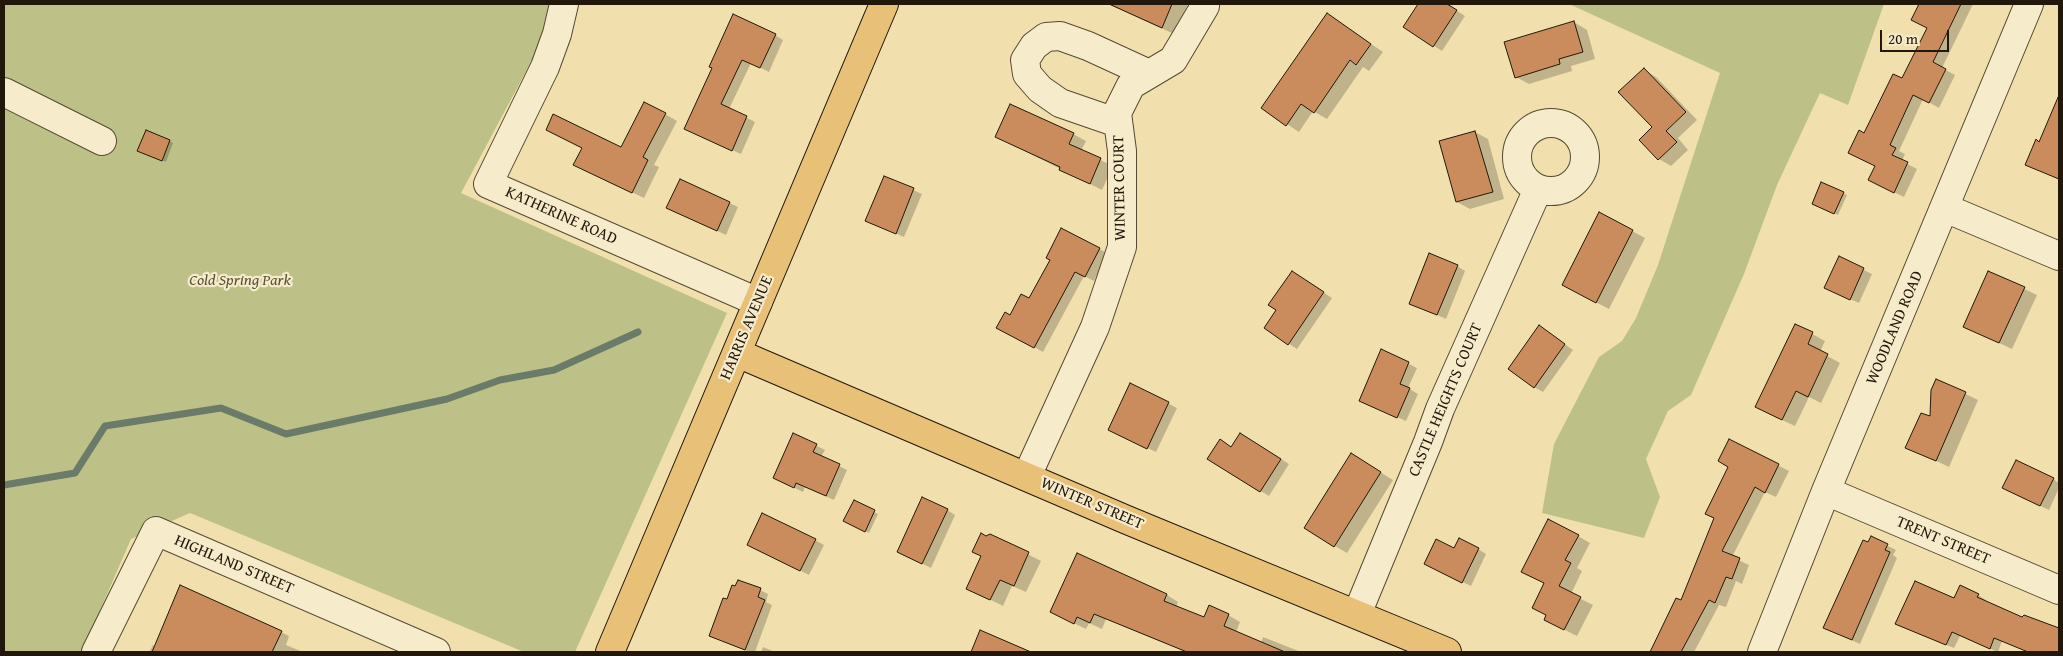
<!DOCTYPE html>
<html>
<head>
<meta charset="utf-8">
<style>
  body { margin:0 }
  #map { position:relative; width:2063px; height:656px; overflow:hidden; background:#f1e0ae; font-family:"Gentium Book Plus",serif }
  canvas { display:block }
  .frame { position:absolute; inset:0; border:5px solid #22170b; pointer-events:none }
  .scale { position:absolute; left:1880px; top:30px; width:69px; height:22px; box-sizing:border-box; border:2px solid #22170b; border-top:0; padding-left:6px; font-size:15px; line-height:18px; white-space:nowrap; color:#22170b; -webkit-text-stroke:4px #f6ebca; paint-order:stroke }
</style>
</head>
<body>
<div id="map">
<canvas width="2063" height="656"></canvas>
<div class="frame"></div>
<div class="scale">20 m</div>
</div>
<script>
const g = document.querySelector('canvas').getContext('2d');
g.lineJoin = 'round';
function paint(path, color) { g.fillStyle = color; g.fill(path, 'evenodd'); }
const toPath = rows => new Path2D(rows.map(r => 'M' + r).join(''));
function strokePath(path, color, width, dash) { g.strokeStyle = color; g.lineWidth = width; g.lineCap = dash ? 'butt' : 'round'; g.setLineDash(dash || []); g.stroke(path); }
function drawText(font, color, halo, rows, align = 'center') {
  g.font = font + ' "Gentium Book Plus",serif'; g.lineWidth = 4.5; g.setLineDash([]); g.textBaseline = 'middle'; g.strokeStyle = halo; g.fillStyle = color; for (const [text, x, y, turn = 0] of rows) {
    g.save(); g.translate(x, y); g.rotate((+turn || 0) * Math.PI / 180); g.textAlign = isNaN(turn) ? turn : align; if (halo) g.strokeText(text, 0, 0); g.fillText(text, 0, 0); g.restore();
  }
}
paint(toPath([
  [4,4,562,4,461,193,727,313,575,652,524,652,190,513,131,539,82,652,4,652],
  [1569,4,1884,4,1848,105,1820,93,1777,185,1744,274,1691,395,1668,411,1646,459,1660,497,1644,538,1542,513,1554,444,1599,357,1622,341,1636,318,1658,265,1720,73]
]), '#bec187');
paint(toPath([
  [1108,4,1188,4,1174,34],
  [1419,4,1446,4,1465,16,1442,51,1404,27],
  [1929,4,1973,4,1942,68,1955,75,1939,108,1923,99,1899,151,1905,154,1902,161,1917,169,1904,197,1879,185,1876,166,1865,134,1903,80,1928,28,1920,23],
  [1339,22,1383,52,1369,71,1363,67,1327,119,1313,111,1299,132,1263,108],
  [1574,22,1587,30,1595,59,1571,66,1572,71,1529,84,1516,77],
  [775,35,783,40,769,72,751,63,729,109,755,122,741,154,694,133,713,68],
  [1644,70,1656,77,1697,120,1678,138,1688,150,1671,166,1659,159],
  [665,114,677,121,654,165,659,167,644,198,587,171,583,148,621,148],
  [2050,120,2059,124,2059,180,2027,164,2040,143],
  [1475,132,1488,139,1504,199,1470,209,1457,202],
  [1073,134,1086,141,1081,151,1113,166,1102,190,997,137],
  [170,141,173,143,166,162,143,152],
  [885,177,922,194,904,237,866,220],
  [680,180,738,207,726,235,676,212],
  [1843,193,1847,195,1838,215,1818,205],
  [1632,231,1645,238,1609,309,1576,292],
  [1099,249,1107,253,1094,281,1084,276,1043,352,998,327,1029,300],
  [1839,258,1872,274,1859,303,1834,292],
  [1457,266,1465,271,1446,319,1410,303],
  [1989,272,2037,295,2012,349,1965,327],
  [1300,277,1332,298,1297,349,1265,328],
  [1796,325,1825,341,1820,352,1840,363,1821,403,1809,397,1795,426,1769,414],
  [1548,332,1573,350,1543,392,1534,387],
  [1382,351,1417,368,1408,388,1418,394,1406,421,1361,401],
  [1937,380,1978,400,1949,467,1907,447,1931,418],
  [1130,385,1177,408,1156,452,1118,434],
  [793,434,825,450,821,457,847,470,834,500,805,487,803,492,774,478],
  [1249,439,1289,464,1269,496,1209,459],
  [1730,441,1789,471,1776,497,1765,492,1732,557,1749,565,1742,584,1736,581,1726,607,1719,605,1694,652,1652,652,1677,599,1681,602,1715,518,1730,467],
  [1364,462,1393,480,1347,553,1335,546],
  [2053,479,2059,483,2059,488,2049,510,2012,493],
  [854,502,878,514,869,533,845,521],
  [947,510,955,515,931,568,907,556],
  [990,535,1041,561,1026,592,1012,586,1003,606,967,588,982,556,986,537],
  [1578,536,1590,543,1577,568,1582,571,1571,594,1593,605,1577,636,1557,626,1547,615,1545,583],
  [1872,538,1896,550,1893,555,1897,558,1860,644,1833,632],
  [815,540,824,545,809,575,757,549],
  [1478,549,1486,554,1471,586,1434,568,1454,550],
  [1078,555,1167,595,1178,602,1176,607,1205,618,1228,615,1240,622,1236,632,1261,643,1263,637,1301,652,1186,652,1106,619,1102,629,1089,623,1086,629,1063,618],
  [760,590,768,594,766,602,772,605,755,652,749,652,710,635,728,601],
  [1978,595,1986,600,1985,602,2023,619,2024,616,2059,630,2059,652,2028,652,2002,641,1998,652,1960,636,1954,648,1897,624,1955,600],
  [281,632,289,636,286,645,303,652,149,652,153,645,156,647],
  [981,632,1019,648,1026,652,972,652],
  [763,647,775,652,761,652]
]), '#0003');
strokePath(toPath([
  [4,485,75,473,105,426,221,408,286,434,447,399,500,380,554,370,638,332]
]), '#6b7b6a', 7);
const building = toPath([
  [1109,4,1172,4,1162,28,1109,4],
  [1418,4,1447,4,1457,10,1433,47,1403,27,1418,4],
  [1919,4,1961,4,1933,62,1946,69,1929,103,1913,95,1890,145,1896,148,1892,155,1908,162,1894,193,1868,180,1875,166,1848,153,1859,130,1864,133,1893,74,1902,78,1927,28,1911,20,1919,4],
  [1327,13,1371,44,1356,65,1350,60,1314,113,1301,104,1286,126,1261,108,1327,13],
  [733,14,776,34,760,68,742,60,721,104,747,116,732,151,684,129,712,68,709,67,733,14],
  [1574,21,1583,52,1559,59,1560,64,1515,78,1504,42,1574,21],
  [1644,68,1686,112,1666,131,1677,142,1658,160,1639,140,1652,127,1618,92,1644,68],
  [2059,95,2059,179,2025,165,2036,139,2039,142,2059,95],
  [644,102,666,113,643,157,648,160,632,193,573,165,582,148,546,130,553,114,621,147,644,102],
  [1010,104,1074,133,1069,144,1101,158,1090,184,1059,170,1060,167,995,137,1010,104],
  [146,130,170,140,162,161,137,151,146,130],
  [1475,131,1493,192,1456,202,1439,141,1475,131],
  [884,176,914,188,896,234,865,221,884,176],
  [680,179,730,202,717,231,666,208,680,179],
  [1821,182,1844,192,1834,214,1812,204,1821,182],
  [1599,212,1633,230,1596,303,1562,285,1599,212],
  [1061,228,1100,248,1085,277,1075,272,1034,348,996,328,1005,312,1010,315,1021,294,1029,298,1050,260,1046,258,1061,228],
  [1429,253,1458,265,1437,315,1409,304,1429,253],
  [1839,256,1864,268,1850,300,1824,288,1839,256],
  [1292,271,1324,292,1288,345,1264,328,1276,310,1268,305,1292,271],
  [1988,271,2025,287,1999,343,1963,327,1988,271],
  [1795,324,1813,332,1808,344,1828,354,1808,397,1796,391,1782,420,1755,407,1795,324],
  [1539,325,1565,344,1534,388,1508,369,1539,325],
  [1381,349,1409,362,1400,384,1410,388,1397,418,1359,401,1381,349],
  [1936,379,1966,392,1936,461,1905,448,1921,413,1930,416,1931,390,1936,379],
  [1130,383,1169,402,1147,449,1108,430,1130,383],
  [793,433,817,444,813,452,840,464,826,496,796,483,794,488,773,478,793,433],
  [1240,433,1281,459,1260,492,1207,459,1220,439,1231,447,1240,433],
  [1729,439,1779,464,1765,493,1755,487,1722,551,1740,558,1732,579,1726,577,1715,603,1709,600,1681,652,1650,652,1676,598,1681,600,1714,518,1705,514,1728,467,1718,461,1729,439],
  [1351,453,1381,472,1334,547,1304,528,1351,453],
  [2016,460,2054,478,2040,506,2002,488,2016,460],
  [922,497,948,509,922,564,897,552,922,497],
  [854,500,875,510,865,532,843,521,854,500],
  [762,513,816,539,800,571,747,545,762,513],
  [1548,519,1579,535,1565,560,1571,563,1559,586,1581,597,1564,630,1544,620,1546,615,1532,608,1544,583,1521,572,1548,519],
  [981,533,986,536,990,534,1029,552,1014,586,1000,580,990,600,966,589,981,556,972,552,981,533],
  [1871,536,1888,544,1885,550,1890,552,1852,640,1823,628,1863,540,1868,542,1871,536],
  [1459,538,1479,548,1462,583,1424,564,1436,539,1454,548,1459,538],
  [1077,553,1167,594,1164,601,1204,617,1209,605,1229,614,1224,626,1285,652,1187,652,1094,614,1090,623,1077,617,1074,624,1050,612,1077,553],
  [738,580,761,588,758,597,765,600,745,650,709,636,723,598,727,599,732,585,735,586,738,580],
  [1915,581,1954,598,1960,585,1979,594,1977,597,2022,617,2024,615,2059,628,2059,652,2028,652,1994,638,1990,649,1952,632,1946,645,1895,624,1915,581],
  [180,585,282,631,272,652,152,652,180,585],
  [980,630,1031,652,971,652,980,630]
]);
paint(building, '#ca8c5c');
strokePath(building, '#22170b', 1);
const minor = toPath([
  [564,4,557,34,545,67,488,184,758,302],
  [4,92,102,141],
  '1517 157a34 34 0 1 1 68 0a34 34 0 1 1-68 0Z',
  [1118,123,1060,103,1040,89,1027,74,1025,60,1034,46,1046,37,1060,36,1088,46,1149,74],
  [1945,208,2059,256],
  [1027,476,1095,327,1122,247,1122,151,1117,113,1131,85,1173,60,1205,6],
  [1826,491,2059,590],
  [1357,614,1428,442,1440,409,1538,189],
  [96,652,156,531,436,652],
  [1762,652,1826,491,2029,4]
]);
const major = toPath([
  [737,353,1127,520,1447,652],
  [610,652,884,4]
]);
strokePath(minor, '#564934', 30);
strokePath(major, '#22170b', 30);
strokePath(minor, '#f6ebca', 28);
strokePath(major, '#e8c077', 28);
drawText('16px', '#22170b', '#f6ebca', [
  ["WINTER COURT",1120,188,-91],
  ["KATHERINE ROAD",561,216,24],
  ["HARRIS AVENUE",747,328,-67],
  ["WOODLAND ROAD",1895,328,-67],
  ["CASTLE HEIGHTS COURT",1446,400,-67],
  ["WINTER STREET",1092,504,23],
  ["TRENT STREET",1943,541,23],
  ["HIGHLAND STREET",234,565,23]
]);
drawText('italic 16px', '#595236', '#f6ebca', [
  ["Cold Spring Park",240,281]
]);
</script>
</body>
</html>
